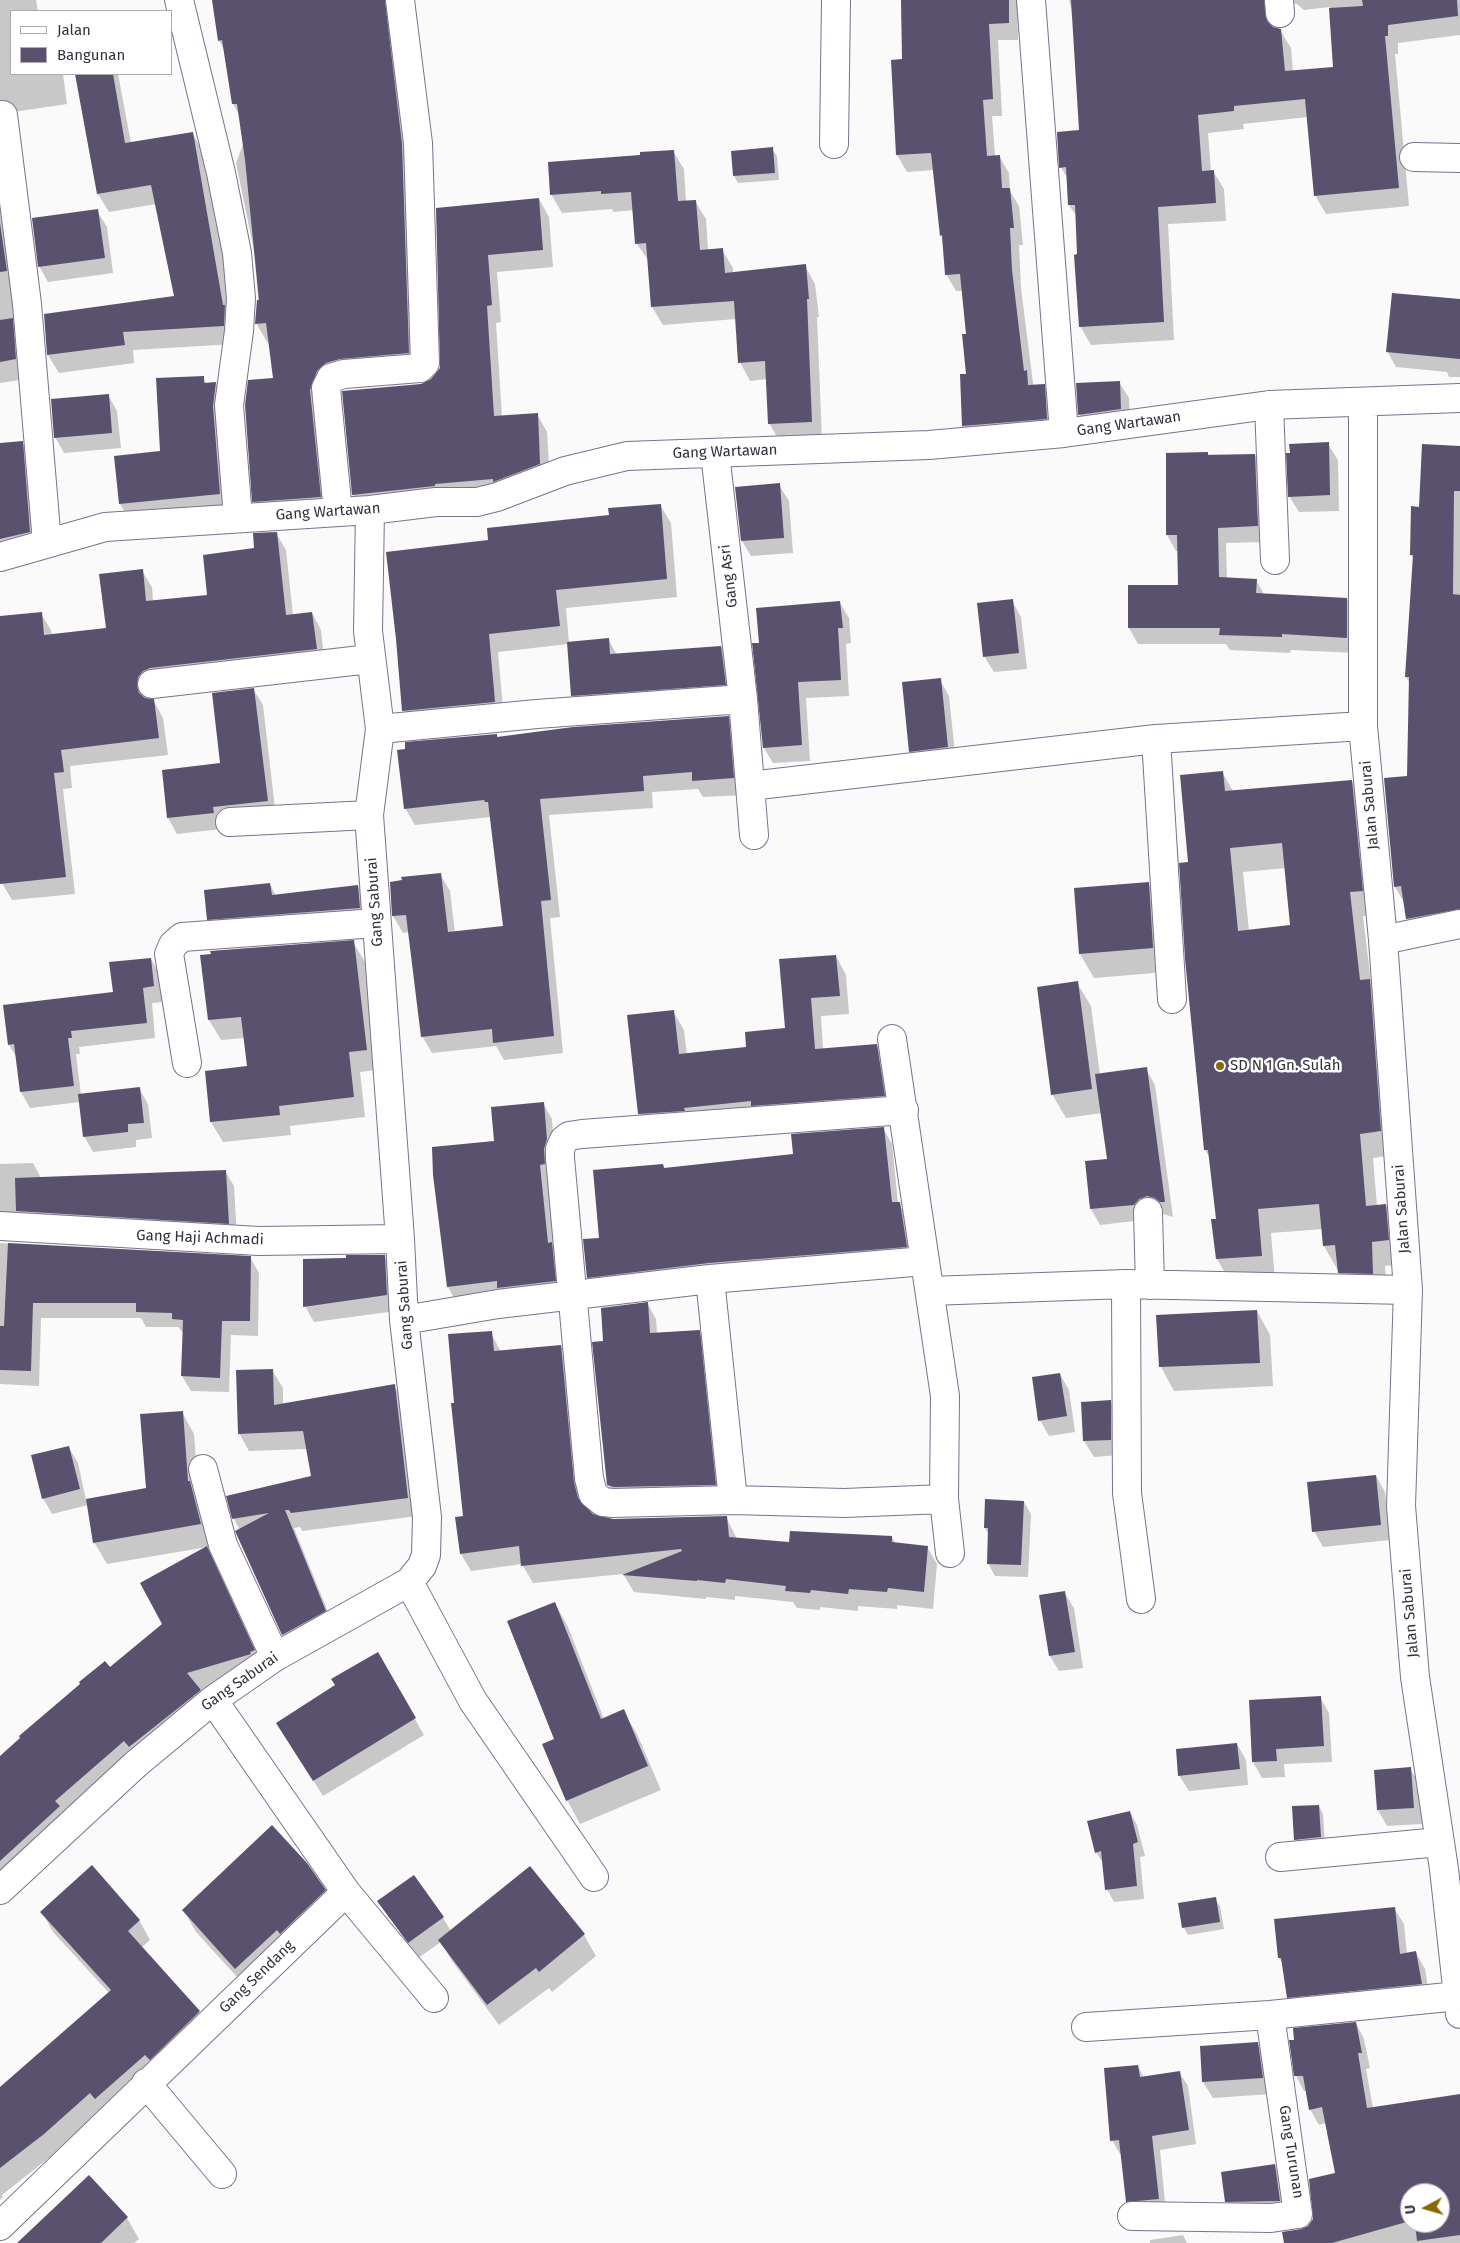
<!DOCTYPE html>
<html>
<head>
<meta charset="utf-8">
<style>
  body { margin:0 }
  #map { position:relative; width:1460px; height:2243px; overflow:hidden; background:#fafafa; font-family:"Fira Sans",sans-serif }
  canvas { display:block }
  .legend { position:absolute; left:10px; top:10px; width:162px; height:65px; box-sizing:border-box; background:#fff; border:1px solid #adacb1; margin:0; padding:6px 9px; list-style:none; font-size:15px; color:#33303d }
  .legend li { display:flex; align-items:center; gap:10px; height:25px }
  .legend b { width:25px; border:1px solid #adacb1 }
  .north { position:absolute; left:1400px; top:2183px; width:50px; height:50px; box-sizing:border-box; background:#fff; border:1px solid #adacb1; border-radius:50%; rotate:264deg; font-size:14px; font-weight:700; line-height:20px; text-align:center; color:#33303d }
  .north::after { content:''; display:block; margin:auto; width:18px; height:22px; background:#886804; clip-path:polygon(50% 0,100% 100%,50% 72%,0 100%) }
</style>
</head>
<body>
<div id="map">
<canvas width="1460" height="2243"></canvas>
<ul class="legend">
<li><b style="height:6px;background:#fff"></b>Jalan</li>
<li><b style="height:14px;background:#59516d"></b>Bangunan</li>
</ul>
<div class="north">U</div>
</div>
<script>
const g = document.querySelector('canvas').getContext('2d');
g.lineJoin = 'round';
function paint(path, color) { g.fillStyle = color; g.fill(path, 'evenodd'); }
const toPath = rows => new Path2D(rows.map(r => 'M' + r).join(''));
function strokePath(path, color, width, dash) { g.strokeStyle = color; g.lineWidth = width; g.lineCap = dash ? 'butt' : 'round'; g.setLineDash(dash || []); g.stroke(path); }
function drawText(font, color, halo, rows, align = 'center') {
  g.font = font + ' "Fira Sans",sans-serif'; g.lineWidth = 5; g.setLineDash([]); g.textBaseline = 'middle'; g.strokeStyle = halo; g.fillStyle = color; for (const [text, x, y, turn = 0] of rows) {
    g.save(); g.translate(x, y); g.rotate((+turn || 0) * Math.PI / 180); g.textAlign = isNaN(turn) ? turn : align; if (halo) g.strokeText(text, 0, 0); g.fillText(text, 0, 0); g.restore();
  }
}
paint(toPath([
  [0,0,36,0,38,11,11,11,11,74,63,74,67,104,0,114],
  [213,0,403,0,413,164,419,372,337,382,331,516,265,521,254,502,275,379,270,342,267,342,256,323,258,297,254,251,236,163,244,142,240,116,233,104,224,50,219,40],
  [901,0,1017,0,1018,40,998,40,1002,116,992,116,995,156,999,156,1009,173,1010,191,1019,206,1023,245,1019,245,1021,288,1033,383,1034,386,1044,385,1054,402,1056,435,973,443,963,426,961,375,968,375,967,335,963,291,956,291,946,274,934,170,907,172,897,155,903,60],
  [1069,0,1460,0,1460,35,1398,43,1398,54,1395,54,1409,206,1326,214,1315,195,1308,117,1243,124,1244,129,1208,133,1211,171,1213,171,1224,189,1226,221,1168,224,1174,340,1091,345,1080,326,1077,217,1069,205,1068,180,1061,167,1080,131,1073,16],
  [1288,2,1297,4,1304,10,1330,7,1334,68,1293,72,1291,48,1280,30,1274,28,1275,12],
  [76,74,118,74,131,143,192,133,203,151,216,224,224,239,234,344,133,350,134,363,59,373,48,355,176,297,156,204,109,212,98,194],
  [772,149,777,156,779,180,738,183,734,176],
  [673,151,684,169,686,202,695,201,706,219,708,251,722,250,733,268,733,273,805,266,815,284,819,317,817,317,822,440,780,442,769,423,767,379,750,381,740,362,736,319,663,325,652,307,649,261,636,243,634,210,613,212,612,209,562,213,551,194,642,156],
  [0,186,27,379,0,383],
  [539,199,549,217,553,267,497,272,501,322,496,323,502,417,537,414,547,432,550,481,363,513,353,495,343,392,422,385,432,380,441,370,437,209],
  [97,211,107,227,113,273,48,282,39,266],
  [1460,300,1460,377,1449,377,1447,372,1396,367,1387,351],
  [203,377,207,384,216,383,228,404,232,515,132,525,120,504,116,457,161,452],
  [1119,382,1129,398,1130,425,1089,431,1080,415,1077,384],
  [108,395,117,411,121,448,64,453,55,437],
  [22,442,34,462,41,552,0,560,0,444],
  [1328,444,1338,460,1339,511,1299,512,1289,496],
  [1460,448,1460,931,1419,940,1407,919,1405,904,1395,887,1385,779,1408,777,1410,683,1406,677,1414,560,1411,555,1420,508],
  [1167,454,1255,455,1264,471,1266,542,1226,543,1227,579,1256,580,1264,594,1347,599,1356,615,1356,653,1291,650,1290,653,1230,650,1226,644,1138,644,1129,628,1129,586,1180,587,1179,551,1176,551,1167,535],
  [779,485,789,501,793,553,751,556,742,541],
  [660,505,671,523,677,597,566,608,569,643,608,639,617,655,721,647,730,663,734,700,581,711,572,695,568,644,498,652,504,720,414,729,403,711,490,541],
  [276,533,286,550,293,615,312,613,321,630,325,666,147,696,146,699,154,701,163,718,168,755,70,766,72,788,63,789,75,894,12,900,2,883,0,859,0,618,41,614,51,630,52,636,107,629,142,571,152,587,153,602,209,596,255,550],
  [1012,601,1021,617,1027,669,994,672,984,656],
  [840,603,849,618,851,643,846,644,849,696,806,698,810,761,773,763,764,748,761,644],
  [940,680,949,696,956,763,920,767,911,751],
  [253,689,263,705,276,817,222,829,177,834,168,818,221,764],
  [728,717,738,734,743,795,703,797,698,789,652,792,653,808,549,815,560,917,550,918,563,1053,504,1060,496,1046,432,1053,422,1036,409,932,403,933,393,916,391,883,440,874,450,891,455,933,504,927,491,817,415,825,405,808,496,735,499,738],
  [1222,772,1233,791,1352,782,1366,806,1376,915,1363,916,1371,983,1383,1004,1394,1155,1373,1158,1377,1206,1386,1206,1400,1230,1402,1264,1385,1266,1387,1298,1353,1297,1324,1246,1323,1229,1271,1233,1275,1280,1231,1283,1217,1259,1217,1220,1210,1158,1205,1150,1190,863],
  [1286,868,1292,926,1249,931,1243,872],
  [1148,883,1162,907,1166,972,1094,978,1080,954,1075,889],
  [270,884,276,896,358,886,367,902,369,924,217,935,208,919],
  [353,942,365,962,377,1070,360,1072,365,1117,290,1126,291,1135,223,1142,211,1122,206,1072,248,1067,244,1038,221,1040,209,1020,202,957],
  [836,956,846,975,849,1014,821,1016,823,1049,876,1045,887,1064,894,1114,650,1132,639,1114,673,1011,684,1030,687,1055,748,1048,786,1030],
  [151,959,160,975,163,1002,152,1003,155,1038,79,1047,80,1054,76,1054,81,1095,139,1088,148,1104,152,1138,136,1140,136,1147,93,1152,84,1136,80,1102,30,1108,21,1092,17,1058,9,1045,114,994],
  [1077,983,1091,1006,1100,1075,1146,1069,1155,1085,1173,1217,1157,1212,1143,1220,1100,1225,1091,1209,1086,1162,1108,1160,1102,1113,1066,1118,1052,1094],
  [543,1103,552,1119,564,1297,457,1303,448,1287,434,1175,496,1142],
  [883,1128,892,1144,898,1203,909,1219,915,1262,597,1293,588,1277,601,1239,663,1165,665,1169,794,1156],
  [33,1163,41,1178,225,1171,234,1186,237,1238,0,1229,0,1164],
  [0,1243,250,1257,259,1273,258,1336,231,1335,229,1392,191,1391,182,1376,184,1334,178,1327,146,1327,141,1318,41,1318,39,1386,0,1384],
  [384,1256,394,1272,396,1311,314,1322,305,1306,304,1260],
  [647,1303,656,1319,657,1334,699,1331,708,1347,724,1500,617,1501,608,1485,604,1342],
  [1257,1311,1270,1335,1273,1386,1174,1391,1161,1367,1158,1316],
  [491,1333,501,1352,561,1346,571,1364,583,1500,586,1510,593,1516,613,1520,726,1517,737,1539,791,1543,892,1537,896,1544,927,1547,937,1564,933,1609,897,1605,897,1609,858,1606,858,1611,820,1607,820,1610,797,1608,793,1602,735,1596,735,1600,706,1597,706,1599,634,1592,623,1574,533,1583,522,1564,471,1571,461,1554,464,1517,455,1404],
  [272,1370,283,1388,283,1404,394,1386,405,1403,418,1516,302,1531,300,1527,294,1528,335,1629,293,1652,283,1635,237,1532,240,1530,234,1519,312,1477,307,1449,249,1451,239,1433],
  [1060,1374,1069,1390,1075,1432,1049,1436,1040,1420],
  [1110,1401,1119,1417,1120,1455,1094,1457,1084,1441],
  [182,1412,194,1434,199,1500,213,1546,107,1564,94,1542,88,1505,52,1514,43,1498,69,1448,78,1463,86,1500,147,1490],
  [1376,1476,1385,1492,1390,1540,1323,1547,1314,1531],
  [1024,1502,1031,1514,1028,1577,995,1576,988,1563,989,1535,985,1528],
  [207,1548,264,1669,261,1673,200,1690,211,1709,0,1897,0,1757,164,1624],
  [1064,1592,1074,1608,1083,1668,1059,1671,1050,1656],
  [555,1603,568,1627,604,1719,623,1711,637,1734,661,1790,580,1824,567,1800,555,1740],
  [378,1654,424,1735,323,1796,287,1739,336,1686],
  [1320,1697,1329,1713,1332,1762,1284,1764,1285,1777,1262,1778,1253,1762],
  [1237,1744,1246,1760,1248,1785,1189,1791,1179,1775],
  [1410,1769,1420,1784,1422,1824,1387,1826,1378,1810,1375,1771],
  [1319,1806,1323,1814,1325,1845,1299,1847,1295,1840],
  [1130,1812,1137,1825,1145,1856,1140,1857,1144,1899,1114,1902,1107,1889,1104,1865,1096,1852],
  [530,1867,584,1935,596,1956,552,1992,549,1988,499,2025,452,1961,441,1942,418,1958,379,1901,443,1918,451,1931],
  [325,1891,337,1912,248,1989,196,1932,184,1911],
  [1215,1899,1220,1906,1224,1929,1188,1935,1184,1928],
  [1394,1908,1404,1924,1407,1954,1416,1953,1425,1969,1430,2000,1298,2013,1289,1997,1283,1964,1279,1958],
  [42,1912,139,1920,150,1940,141,1948,199,2012,210,2032,102,2112,55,2153,2,2195,3,2197,0,2200,0,2089,109,1993,53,1932],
  [1356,2023,1364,2039,1370,2068,1366,2069,1373,2108,1460,2096,1460,2243,1285,2243,1309,2227,1337,2174,1326,2123,1319,2125,1310,2109,1307,2091,1304,2091,1296,2076],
  [1410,2193,1440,2193,1440,2223,1410,2223],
  [1257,2043,1267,2059,1271,2094,1213,2098,1203,2082,1201,2047],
  [1138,2066,1144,2078,1179,2072,1188,2086,1196,2144,1160,2150,1166,2213,1135,2216,1127,2202,1122,2154,1120,2154,1112,2140],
  [1274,2165,1284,2181,1289,2216,1236,2217,1227,2201],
  [127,2218,139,2239,134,2243,19,2243],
  [1183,2235,1187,2243,1150,2243,1150,2240]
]), '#0003');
paint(toPath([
  [212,0,385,0,402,144,409,353,340,359,326,363,317,371,310,390,321,497,252,502,245,405,248,380,273,378,266,323,255,324,257,300,259,300,245,160,237,104,232,104,222,40,218,41],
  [901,0,1009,0,1009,23,989,24,993,99,983,100,987,156,1000,155,1002,188,1010,188,1014,228,1010,228,1012,270,1024,371,1027,370,1028,385,1045,384,1047,419,962,426,960,374,966,374,962,334,966,334,960,274,945,275,942,235,940,236,931,153,896,155,891,60,902,59],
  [1071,0,1264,0,1267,21,1273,27,1281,29,1285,71,1333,67,1329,8,1363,6,1362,0,1457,0,1458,16,1388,25,1388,36,1385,36,1399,188,1314,196,1305,99,1234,106,1234,111,1198,115,1202,171,1214,170,1216,203,1158,207,1164,322,1079,327,1074,255,1077,254,1075,205,1068,205,1066,167,1059,168,1057,132,1079,130],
  [75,74,113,74,125,143,193,132,223,305,225,305,224,326,123,332,125,345,47,355,44,314,174,296,151,185,97,194],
  [773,147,775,173,733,176,731,151],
  [674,150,678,201,696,200,700,250,723,248,725,273,806,264,809,299,807,299,812,422,768,424,765,361,738,363,734,301,651,307,646,243,635,244,631,192,601,194,601,191,550,195,548,162,640,155,640,152],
  [539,198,543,250,488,255,492,305,487,306,494,416,538,413,540,464,493,482,493,479,435,484,435,486,352,495,342,391,421,384,431,379,440,368,436,208],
  [98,209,105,258,38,267,32,218],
  [0,223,7,271,0,272],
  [1392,293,1460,299,1460,359,1386,352],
  [13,318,16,359,0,362,0,320],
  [204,376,204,383,216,382,213,406,220,494,119,504,114,456,160,451,156,378],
  [1120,381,1121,409,1078,415,1076,383],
  [109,394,112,433,54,438,51,399],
  [23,441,30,532,0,539,0,443],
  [1329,442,1330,495,1288,497,1286,453,1290,453,1289,444],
  [1422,444,1460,446,1460,491,1454,491,1453,594,1460,595,1460,909,1406,919,1401,886,1394,887,1384,778,1407,776,1409,677,1405,677,1413,555,1410,555,1411,506,1419,507],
  [1208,452,1208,455,1255,454,1258,526,1218,528,1219,577,1257,579,1256,593,1347,598,1347,638,1282,634,1282,637,1219,635,1220,628,1128,628,1128,585,1178,585,1177,535,1166,535,1166,453],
  [780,483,784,538,741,541,735,487],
  [661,504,667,579,556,590,560,626,489,634,495,702,402,711,396,639,386,552,488,540,487,528,609,515,608,508],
  [277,532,286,615,312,612,317,649,150,668,143,671,138,677,137,686,139,693,145,698,154,699,159,738,61,750,64,772,54,773,66,877,0,884,0,616,42,612,44,635,106,628,99,574,143,569,146,601,207,595,203,555,254,548,253,533],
  [1013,599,1019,653,983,657,977,603],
  [840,601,843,628,838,628,841,680,798,682,802,745,763,748,752,643,759,643,756,608],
  [609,638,610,654,721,646,726,685,571,696,567,642],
  [941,678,948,747,909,752,902,682],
  [254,688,268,801,213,807,214,813,167,818,162,770,220,763,212,693],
  [729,716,734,778,692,781,692,772,643,776,644,791,540,799,551,900,541,901,554,1036,493,1043,492,1029,421,1037,406,915,392,916,390,882,402,880,401,877,441,873,448,932,503,926,488,802,485,802,484,800,404,809,397,750,405,749,405,742,497,734,497,737,573,727],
  [1223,771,1225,791,1352,780,1363,891,1350,892,1360,980,1370,979,1381,1131,1360,1134,1366,1206,1386,1204,1389,1240,1372,1242,1373,1274,1338,1273,1335,1245,1323,1246,1319,1204,1258,1209,1262,1256,1216,1259,1211,1219,1216,1219,1208,1150,1204,1150,1185,959,1179,863,1188,862,1180,775],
  [1282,843,1290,925,1238,931,1230,848],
  [1149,882,1153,948,1079,954,1074,888],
  [270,883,272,895,358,885,360,908,207,920,204,890],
  [354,940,367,1050,349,1052,354,1097,279,1106,280,1115,210,1122,205,1071,247,1066,241,1017,208,1020,200,955,211,954,210,951],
  [836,955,840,996,811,998,815,1049,877,1044,885,1096,751,1106,751,1101,684,1108,685,1111,638,1114,627,1015,674,1010,679,1054,746,1047,745,1032,785,1028,779,959],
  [151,958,154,986,143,988,147,1023,71,1031,72,1038,68,1038,74,1086,20,1092,14,1044,8,1045,3,1005,113,992,109,962],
  [1078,981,1092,1089,1051,1095,1037,987],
  [1147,1067,1165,1202,1160,1202,1155,1198,1147,1196,1139,1199,1134,1205,1090,1209,1085,1161,1107,1159,1095,1074],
  [140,1087,144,1123,128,1124,128,1132,83,1137,78,1094],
  [544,1102,547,1139,544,1149,545,1164,540,1165,548,1243,552,1242,556,1281,497,1288,497,1281,447,1287,433,1175,432,1147,494,1141,491,1107],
  [884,1127,892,1202,900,1202,907,1247,709,1263,587,1278,583,1239,599,1238,593,1170,663,1164,664,1168,793,1154,791,1134],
  [226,1170,229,1224,16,1211,15,1178],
  [8,1243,251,1256,250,1321,222,1321,220,1378,181,1376,183,1320,172,1319,172,1313,136,1312,136,1303,33,1303,31,1371,0,1370,0,1326,4,1326],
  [346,1255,385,1255,387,1295,303,1307,303,1259,346,1258],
  [648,1302,650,1333,700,1330,716,1485,614,1487,607,1485,592,1342,603,1341,601,1308],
  [1257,1310,1260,1363,1159,1367,1156,1315],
  [492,1331,494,1351,561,1345,574,1482,578,1498,593,1514,613,1519,727,1516,729,1537,789,1542,790,1531,892,1536,892,1542,928,1546,924,1592,888,1588,887,1592,849,1589,848,1594,811,1590,810,1593,785,1591,786,1586,726,1579,725,1583,697,1580,697,1581,622,1575,682,1551,681,1549,521,1566,519,1546,460,1554,455,1517,463,1516,451,1403,454,1403,448,1334],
  [273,1369,274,1405,395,1384,408,1498,291,1513,289,1510,285,1510,326,1611,282,1635,235,1531,269,1513,232,1519,226,1496,311,1476,303,1431,238,1434,236,1370],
  [1060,1373,1067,1416,1038,1421,1032,1377],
  [1111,1400,1111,1440,1083,1441,1081,1402],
  [183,1411,188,1481,190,1481,201,1524,93,1543,86,1499,146,1488,140,1414],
  [69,1446,80,1489,42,1499,31,1455],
  [1376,1475,1381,1525,1312,1532,1307,1482],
  [985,1499,1024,1501,1021,1565,987,1564,988,1528,984,1528],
  [207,1546,255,1650,250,1652,251,1654,187,1673,201,1690,129,1747,124,1741,55,1801,60,1806,0,1861,0,1756,20,1738,19,1736,80,1684,79,1682,105,1661,110,1667,162,1624,140,1583],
  [1065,1591,1075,1652,1049,1656,1039,1595],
  [555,1602,601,1719,624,1709,648,1766,566,1801,542,1744,554,1739,507,1621],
  [378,1652,416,1718,313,1781,276,1723,335,1685,331,1679],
  [1321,1696,1324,1746,1276,1749,1277,1761,1252,1762,1249,1700],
  [1237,1743,1240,1769,1178,1776,1176,1749],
  [1411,1767,1414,1808,1377,1810,1374,1770],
  [1319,1805,1321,1837,1294,1840,1292,1806],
  [1130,1811,1138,1842,1133,1844,1137,1886,1105,1890,1101,1851,1095,1853,1087,1821],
  [272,1825,307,1863,326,1890,280,1934,277,1930,235,1969,182,1910],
  [92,1865,140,1920,128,1931,200,2011,150,2060,145,2055,95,2099,90,2093,44,2134,0,2168,0,2087,111,1990,40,1912],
  [530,1866,585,1934,539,1972,536,1968,487,2005,438,1940],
  [414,1875,444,1917,408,1943,377,1901],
  [1216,1897,1220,1922,1182,1928,1178,1903],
  [1395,1907,1400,1954,1416,1951,1422,1984,1287,1998,1281,1958,1278,1958,1274,1919],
  [1356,2022,1362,2053,1358,2053,1367,2108,1460,2094,1460,2235,1417,2241,1415,2223,1440,2223,1440,2193,1410,2193,1410,2221,1332,2243,1284,2243,1282,2232,1301,2229,1308,2226,1313,2219,1309,2179,1335,2173,1322,2107,1309,2110,1303,2076,1294,2076,1289,2040,1294,2040,1293,2028],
  [1258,2042,1263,2078,1202,2082,1200,2046],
  [1138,2065,1140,2077,1180,2071,1189,2130,1152,2136,1159,2199,1126,2202,1119,2140,1110,2141,1104,2068],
  [1275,2164,1280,2201,1225,2202,1221,2172],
  [89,2175,128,2217,101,2243,17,2243]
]), '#59516d');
const minor = toPath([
  [179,0,221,173,237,253,241,298,239,331,229,405,238,518],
  [1031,0,1064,433],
  [1279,0,1280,13],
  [3,115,27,304,47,543],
  [834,144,836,0],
  [1414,157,1460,158],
  [1363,402,1363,726,1383,940,1408,1290,1401,1506,1415,1677,1444,1869,1460,2014],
  [1269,405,1275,560],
  [715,453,743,699,754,835],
  [338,512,326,388,331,378,344,374,420,368,425,363,418,143,400,0],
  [0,557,105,527,370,510,436,502,477,502,497,497,565,471,627,456,929,445,1064,433,1269,405,1460,398],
  [152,684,370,659],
  [380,729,537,714,743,699],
  [1156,739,1172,999],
  [750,786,1156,739,1363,726],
  [230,822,369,815],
  [1383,940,1460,924],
  [892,1039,945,1396,944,1499,950,1553],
  [187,1063,169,954,173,945,182,937,376,923],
  [904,1110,582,1134,569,1136,564,1140,560,1149,560,1158,589,1478,593,1494,603,1502,613,1503,733,1500,844,1503,944,1499],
  [1148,1212,1150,1285],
  [0,1226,259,1241,400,1239],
  [710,1279,733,1500],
  [1126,1284,1127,1493,1141,1599],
  [930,1291,1126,1284,1408,1290],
  [404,1320,498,1304,710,1279,925,1261],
  [203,1469,223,1545,275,1657],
  [409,1582,473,1701,594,1877],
  [1280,1857,1439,1842],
  [0,1890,136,1764,213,1700,275,1657,409,1582,422,1566,426,1555,427,1517,404,1320,400,1239,369,815,380,729,368,631,370,510],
  [346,1892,434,1998],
  [1086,2027,1270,2015,1458,1996],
  [146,2083,222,2174],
  [1132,2216,1271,2218,1298,2214,1270,2015],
  [0,2226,346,1892,213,1700]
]);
strokePath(minor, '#79728f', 30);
strokePath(minor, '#fff', 28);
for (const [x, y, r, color] of [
  [1220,1066,5,"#886804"]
]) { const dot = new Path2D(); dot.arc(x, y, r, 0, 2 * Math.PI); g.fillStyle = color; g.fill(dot); strokePath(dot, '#fff', 2); }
drawText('15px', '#33303d', '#fff', [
  ["Gang Wartawan",1129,424,-8],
  ["Gang Wartawan",725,452,-2],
  ["Gang Wartawan",328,512,-4],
  ["Gang Asri",729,576,-97],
  ["Jalan Saburai",1370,805,-95],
  ["Gang Saburai",375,902,-94],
  ["Jalan Saburai",1402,1209,-94],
  ["Gang Haji Achmadi",200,1238,2],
  ["Gang Saburai",405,1305,-94],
  ["Jalan Saburai",1410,1613,-95],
  ["Gang Saburai",240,1682,-35],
  ["Gang Sendang",257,1977,-44],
  ["Gang Turunan",1291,2152,81]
]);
drawText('15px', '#33303d', '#fff', [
  ["SD N 1 Gn. Sulah",1230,1066]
], 'left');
</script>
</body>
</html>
